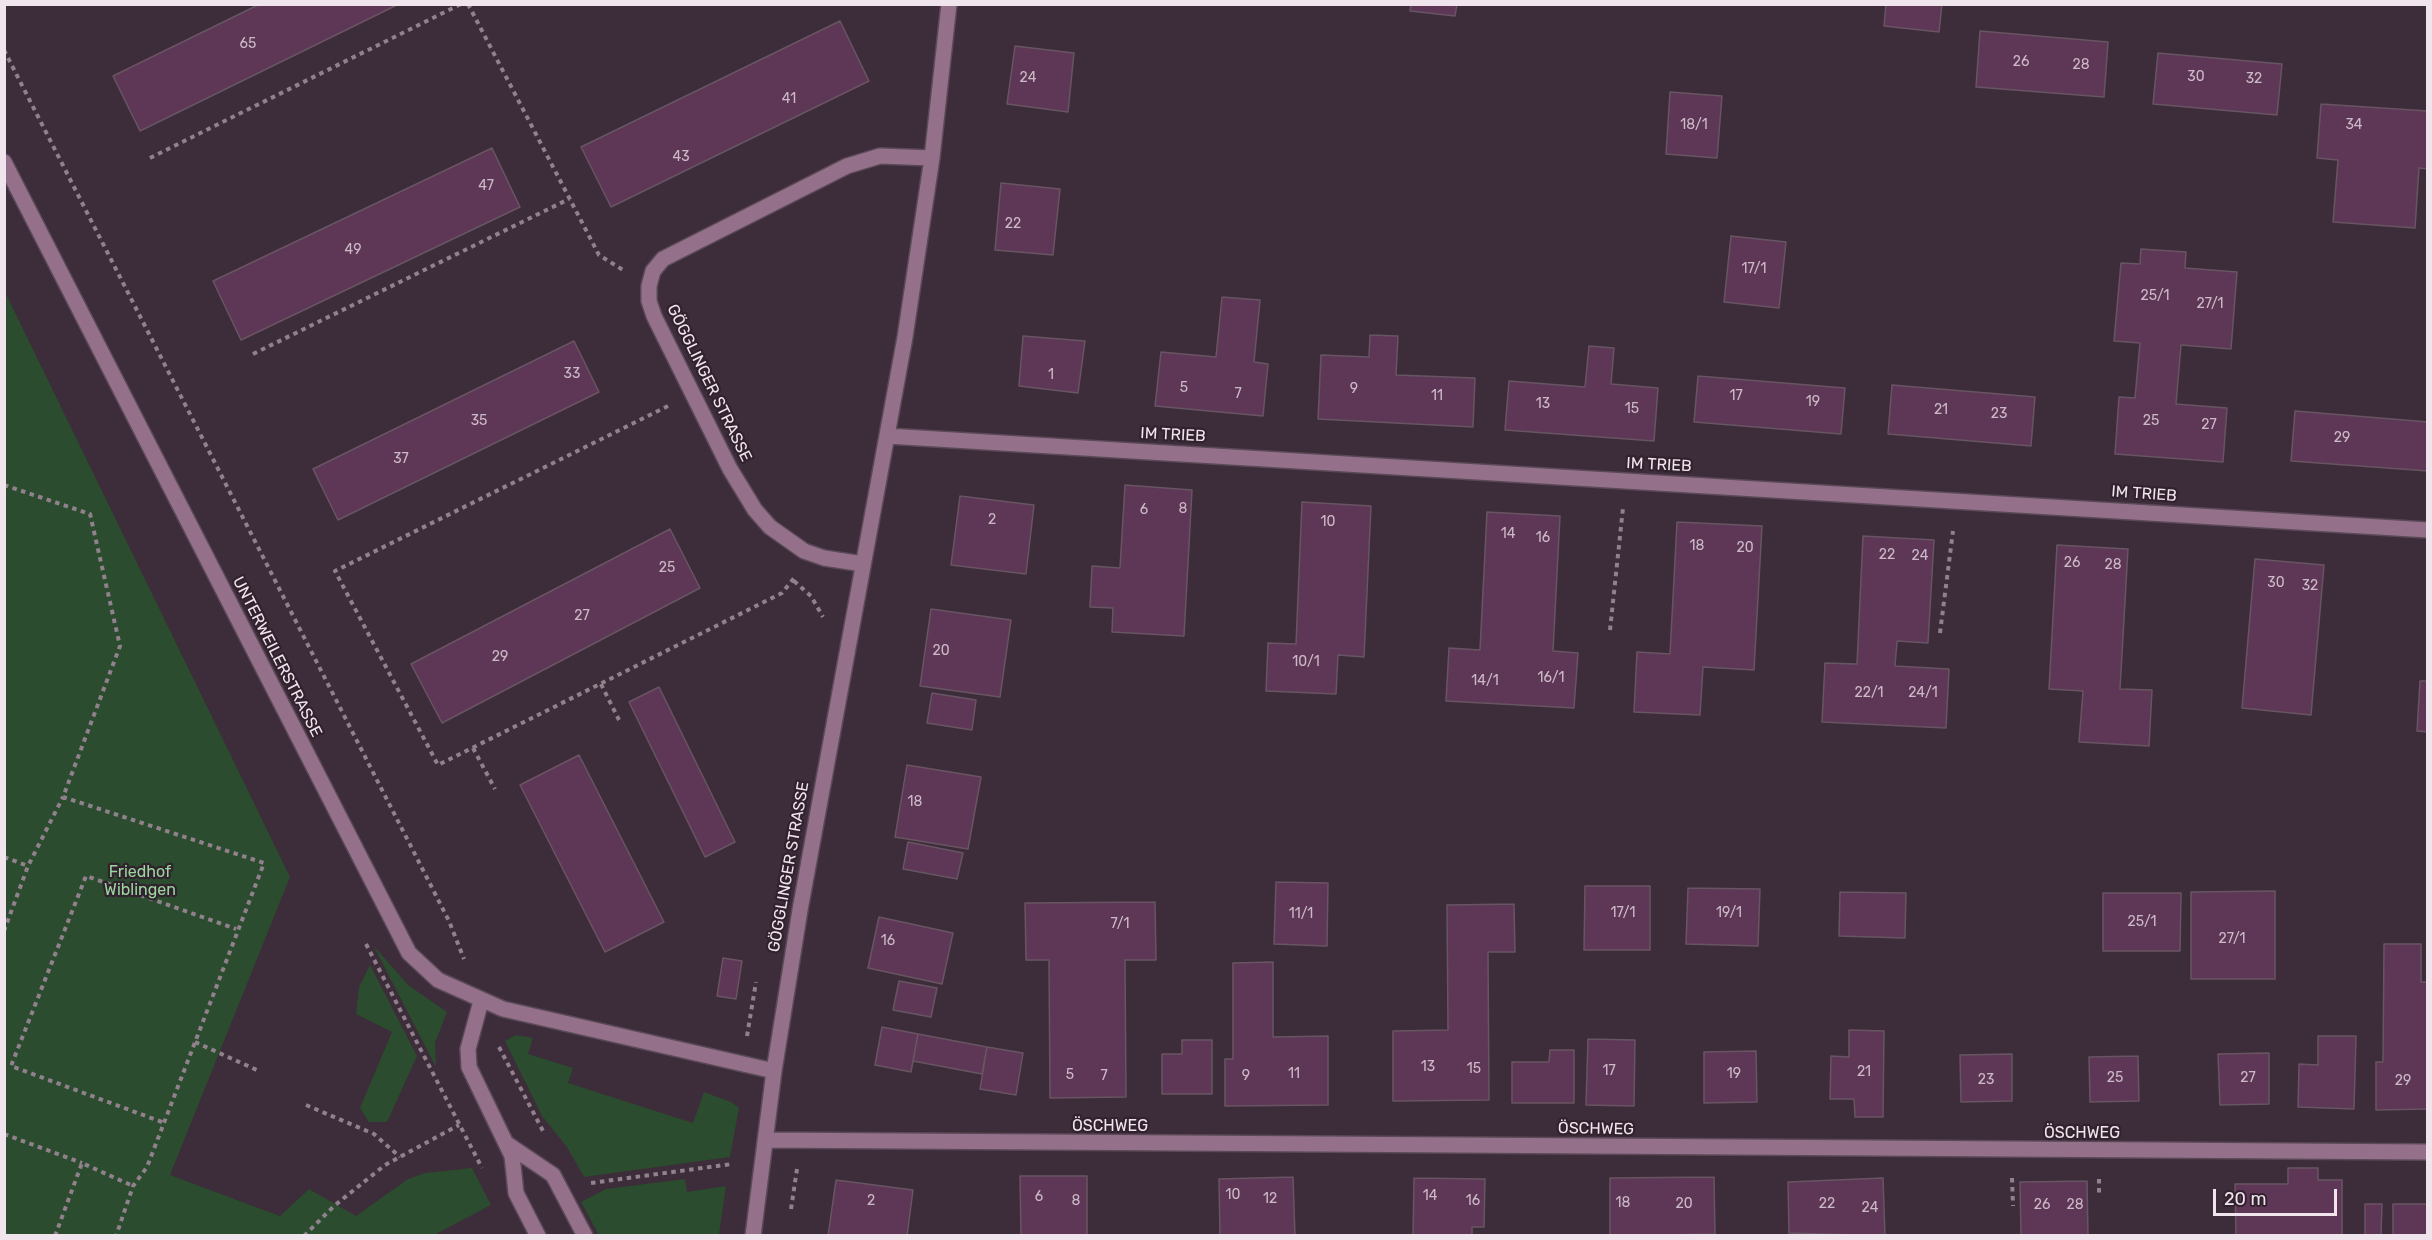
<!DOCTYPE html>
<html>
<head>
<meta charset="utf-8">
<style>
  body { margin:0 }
  #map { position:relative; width:2432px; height:1240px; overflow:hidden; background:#3d2c39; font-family:Rubik,sans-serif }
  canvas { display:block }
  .frame { position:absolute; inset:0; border:6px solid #f0e4ed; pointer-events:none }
  .scale { position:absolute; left:2213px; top:1189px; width:124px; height:27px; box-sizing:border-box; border:3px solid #f0e4ed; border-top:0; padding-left:8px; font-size:18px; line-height:21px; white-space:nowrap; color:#f0e4ed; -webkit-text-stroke:4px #32222f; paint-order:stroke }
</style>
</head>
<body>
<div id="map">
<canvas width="2432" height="1240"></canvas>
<div class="frame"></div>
<div class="scale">20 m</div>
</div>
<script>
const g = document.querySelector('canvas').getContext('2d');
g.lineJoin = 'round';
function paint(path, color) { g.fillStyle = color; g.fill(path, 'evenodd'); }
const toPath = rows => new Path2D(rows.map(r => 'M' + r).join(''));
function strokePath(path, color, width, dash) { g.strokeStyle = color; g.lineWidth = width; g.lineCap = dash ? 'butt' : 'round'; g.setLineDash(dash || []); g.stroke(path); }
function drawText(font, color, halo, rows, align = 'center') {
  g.font = font + ' Rubik,sans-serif'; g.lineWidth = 4.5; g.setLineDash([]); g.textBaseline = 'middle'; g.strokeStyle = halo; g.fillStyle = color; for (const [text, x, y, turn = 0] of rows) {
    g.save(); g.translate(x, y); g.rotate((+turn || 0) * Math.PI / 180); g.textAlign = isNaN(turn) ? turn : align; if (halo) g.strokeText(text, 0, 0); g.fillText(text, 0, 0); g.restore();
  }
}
paint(toPath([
  [4,290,290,877,170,1175,280,1216,309,1189,356,1216,408,1179,425,1173,472,1168,491,1205,434,1235,5,1235],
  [373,945,408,985,447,1012,435,1043,436,1067],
  [370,965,417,1056,387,1122,369,1122,360,1108,392,1032,356,1014,359,987],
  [516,1035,533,1038,528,1054,573,1068,568,1083,693,1123,704,1092,731,1102,739,1108,730,1157,584,1177,567,1147,542,1116,505,1041],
  [685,1179,687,1192,726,1186,719,1235,599,1235,581,1202,606,1189]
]), '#2b4c2e');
const building = toPath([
  [260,4,399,4,140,131,113,76,260,4],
  [1411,4,1457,4,1455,16,1410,11,1411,4],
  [1886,4,1942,4,1939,32,1884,26,1886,4],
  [840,21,869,81,611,207,581,147,840,21],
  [1980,31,2108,42,2104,97,1976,87,1980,31],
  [1015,46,1074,53,1068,112,1007,104,1015,46],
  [2158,53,2282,64,2277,115,2153,104,2158,53],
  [1670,92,1722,96,1717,158,1666,154,1670,92],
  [2321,104,2428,111,2428,169,2419,168,2415,228,2333,222,2338,160,2317,158,2321,104],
  [492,148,520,207,241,340,213,281,492,148],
  [1001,183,1060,189,1053,255,995,250,1001,183],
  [1731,236,1786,242,1779,308,1724,302,1731,236],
  [2141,249,2186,252,2185,268,2237,272,2231,349,2181,345,2176,404,2227,408,2223,462,2115,454,2119,397,2135,398,2140,343,2114,341,2121,263,2140,264,2141,249],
  [1222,297,1260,300,1254,362,1268,364,1263,416,1155,406,1161,352,1216,357,1222,297],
  [1370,335,1398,336,1396,375,1475,378,1473,427,1318,419,1321,355,1369,357,1370,335],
  [1023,336,1085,341,1078,393,1019,386,1023,336],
  [574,341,599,392,338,520,313,469,574,341],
  [1589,346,1614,348,1611,384,1658,388,1654,441,1505,430,1509,381,1585,387,1589,346],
  [1698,376,1845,388,1841,434,1694,422,1698,376],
  [1892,385,2035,397,2031,446,1888,434,1892,385],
  [2295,411,2428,422,2428,471,2291,461,2295,411],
  [1125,485,1192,490,1184,636,1112,632,1113,608,1090,607,1092,566,1120,568,1125,485],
  [960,496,1034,505,1026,574,951,565,960,496],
  [1302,502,1371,506,1364,657,1338,655,1336,694,1266,691,1268,643,1296,644,1302,502],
  [1487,512,1560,516,1553,651,1578,653,1574,708,1446,701,1449,648,1480,650,1487,512],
  [1677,522,1762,526,1754,670,1703,667,1700,715,1634,712,1637,652,1670,654,1677,522],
  [670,529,700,588,442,723,411,664,670,529],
  [1863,536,1934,540,1928,643,1897,641,1895,666,1949,669,1946,728,1822,722,1825,663,1857,664,1863,536],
  [2057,545,2128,549,2120,689,2152,690,2149,746,2079,742,2083,691,2049,689,2057,545],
  [2255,559,2324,565,2311,715,2242,708,2255,559],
  [931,609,1011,620,1000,697,920,686,931,609],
  [2420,681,2428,681,2428,732,2417,731,2420,681],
  [659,687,735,842,705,857,629,702,659,687],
  [932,693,976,700,972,730,927,723,932,693],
  [579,755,664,922,605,952,520,785,579,755],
  [907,765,981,777,968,849,895,837,907,765],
  [908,842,963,853,957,879,903,869,908,842],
  [1276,882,1328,883,1327,946,1274,944,1276,882],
  [1585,886,1650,886,1650,950,1584,950,1585,886],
  [1688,888,1760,889,1758,946,1686,944,1688,888],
  [2275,891,2275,979,2191,979,2191,892,2275,891],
  [1840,892,1906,893,1905,938,1839,936,1840,892],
  [2103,893,2181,893,2180,951,2103,951,2103,893],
  [1155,902,1156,960,1125,960,1126,1097,1050,1098,1049,960,1026,960,1025,903,1155,902],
  [1514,904,1515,952,1488,952,1489,1100,1393,1101,1393,1031,1448,1030,1447,905,1514,904],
  [879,917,953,933,942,984,868,968,879,917],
  [2384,944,2421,944,2421,982,2428,982,2428,1109,2376,1110,2376,1062,2383,1062,2384,944],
  [723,958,742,961,736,999,717,996,723,958],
  [1273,962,1273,1037,1328,1036,1328,1105,1225,1106,1225,1059,1233,1059,1233,963,1273,962],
  [899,981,937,988,931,1017,893,1010,899,981],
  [882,1027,918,1034,911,1072,875,1065,882,1027],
  [1849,1030,1884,1031,1883,1117,1855,1117,1854,1099,1830,1099,1831,1056,1849,1057,1849,1030],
  [918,1034,987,1047,982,1074,913,1061,918,1034],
  [2318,1036,2356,1036,2354,1109,2298,1107,2299,1064,2318,1065,2318,1036],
  [1588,1039,1635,1040,1634,1106,1586,1105,1588,1039],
  [1182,1040,1212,1040,1212,1094,1162,1094,1162,1054,1182,1054,1182,1040],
  [987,1047,1023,1053,1016,1095,980,1089,987,1047],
  [1550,1050,1574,1050,1574,1103,1512,1103,1512,1062,1549,1062,1550,1050],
  [1756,1051,1757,1102,1704,1103,1704,1052,1756,1051],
  [2269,1053,2269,1104,2220,1105,2218,1054,2269,1053],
  [2012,1054,2012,1101,1961,1102,1960,1055,2012,1054],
  [2138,1056,2139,1101,2090,1102,2089,1057,2138,1056],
  [2288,1168,2318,1168,2318,1180,2342,1180,2342,1236,2236,1236,2235,1184,2288,1184,2288,1168],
  [1020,1176,1087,1176,1087,1236,1021,1236,1020,1176],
  [1293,1177,1295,1236,1220,1236,1219,1179,1293,1177],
  [1714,1177,1715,1234,1610,1236,1610,1178,1714,1177],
  [1414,1178,1485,1179,1484,1227,1472,1227,1472,1236,1413,1236,1414,1178],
  [1883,1178,1885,1236,1789,1233,1788,1182,1883,1178],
  [836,1180,913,1190,907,1236,828,1236,836,1180],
  [2087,1181,2088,1236,2021,1236,2020,1182,2087,1181],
  [2365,1204,2382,1204,2381,1236,2365,1236,2365,1204],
  [2393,1204,2428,1204,2428,1236,2393,1236,2393,1204]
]);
paint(building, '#5e3756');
strokePath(building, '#685563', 1.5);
const minor = toPath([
  [4,162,409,953,438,980,503,1009,774,1071],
  [887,436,2428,530],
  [863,564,824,558,804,551,770,527,755,510,730,469,654,316,649,301,649,286,653,271,663,259,847,166,880,156,932,158],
  [481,1001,468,1049,469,1067,512,1156,516,1193,538,1236],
  [765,1140,2428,1152],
  [507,1144,553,1175,585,1236],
  [753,1236,774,1071,800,910,905,337,932,158,949,4]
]);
strokePath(minor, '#5a4956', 18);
strokePath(toPath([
  [468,4,599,255,623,270],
  [4,50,449,921,464,959],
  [150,158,461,4],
  [253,354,569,199],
  [668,406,335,571,438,765,782,593,795,577],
  [4,485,90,514,120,646,63,797,264,863,147,1167,133,1186,116,1236],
  [794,581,811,596,823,617],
  [1610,630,1623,508],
  [1940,633,1953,531],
  [601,684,619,720],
  [473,748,495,789],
  [4,857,28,866],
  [4,931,28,866,63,797],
  [366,944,482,1168],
  [747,1036,756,982],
  [195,1042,259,1071],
  [499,1047,543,1131],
  [306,1105,374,1134,400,1157],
  [162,1122,11,1066,86,876,236,929],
  [4,1134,82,1163],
  [2012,1178,2013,1206],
  [2099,1179,2099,1197],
  [591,1183,732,1164],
  [791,1209,797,1169],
  [55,1236,82,1163,133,1186],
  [304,1236,334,1206,385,1165,459,1125]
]), '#90818c', 4, [4.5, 4.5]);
strokePath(minor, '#94708b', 15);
drawText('14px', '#ccb9c7', null, [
  ["65",248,44],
  ["26",2021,62],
  ["28",2081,65],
  ["30",2196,77],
  ["24",1028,78],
  ["32",2254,79],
  ["41",789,99],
  ["18/1",1694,125],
  ["34",2354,125],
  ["43",681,157],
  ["47",486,186],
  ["22",1013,224],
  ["49",353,250],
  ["17/1",1754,269],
  ["25/1",2155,296],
  ["27/1",2210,304],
  ["33",572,374],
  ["1",1051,375],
  ["5",1184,388],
  ["9",1354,389],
  ["7",1238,394],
  ["11",1437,396],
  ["17",1736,396],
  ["19",1813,402],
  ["13",1543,404],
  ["15",1632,409],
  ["21",1941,410],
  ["23",1999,414],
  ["35",479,421],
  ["25",2151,421],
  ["27",2209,425],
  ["29",2342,438],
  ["37",401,459],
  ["8",1183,509],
  ["6",1144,510],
  ["2",992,520],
  ["10",1328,522],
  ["14",1508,534],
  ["16",1543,538],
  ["18",1697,546],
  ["20",1745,548],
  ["22",1887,555],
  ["24",1920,556],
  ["26",2072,563],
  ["28",2113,565],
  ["25",667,568],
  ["30",2276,583],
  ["32",2310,586],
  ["27",582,616],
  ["20",941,651],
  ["29",500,657],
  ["10/1",1306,662],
  ["16/1",1551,678],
  ["14/1",1485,681],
  ["22/1",1869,693],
  ["24/1",1923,693],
  ["18",915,802],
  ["17/1",1623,913],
  ["19/1",1729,913],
  ["11/1",1301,914],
  ["25/1",2142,922],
  ["7/1",1120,924],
  ["27/1",2232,939],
  ["16",888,941],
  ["13",1428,1067],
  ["15",1474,1069],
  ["17",1609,1071],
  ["21",1864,1072],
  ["11",1294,1074],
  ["19",1734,1074],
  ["5",1070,1075],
  ["7",1104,1076],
  ["9",1246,1076],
  ["25",2115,1078],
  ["27",2248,1078],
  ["23",1986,1080],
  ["29",2403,1081],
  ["10",1233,1195],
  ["14",1430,1196],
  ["6",1039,1197],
  ["12",1270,1199],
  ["2",871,1201],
  ["8",1076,1201],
  ["16",1473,1201],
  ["18",1623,1203],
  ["20",1684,1204],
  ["22",1827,1204],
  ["26",2042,1205],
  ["28",2075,1205],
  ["24",1870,1208]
]);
drawText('16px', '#f0e4ed', '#32222f', [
  ["GÖGGLINGER STRASSE",709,383,64],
  ["IM TRIEB",1173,435,3],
  ["IM TRIEB",1659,465,3],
  ["IM TRIEB",2144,494,4],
  ["UNTERWEILERSTRASSE",277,657,63],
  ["GÖGGLINGER STRASSE",789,867,-80],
  ["ÖSCHWEG",1110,1126],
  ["ÖSCHWEG",1596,1129,1],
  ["ÖSCHWEG",2082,1133]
]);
drawText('16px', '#99d79d', '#32222f', [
  ["Friedhof",140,872],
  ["Wiblingen",140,890]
]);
</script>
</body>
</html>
